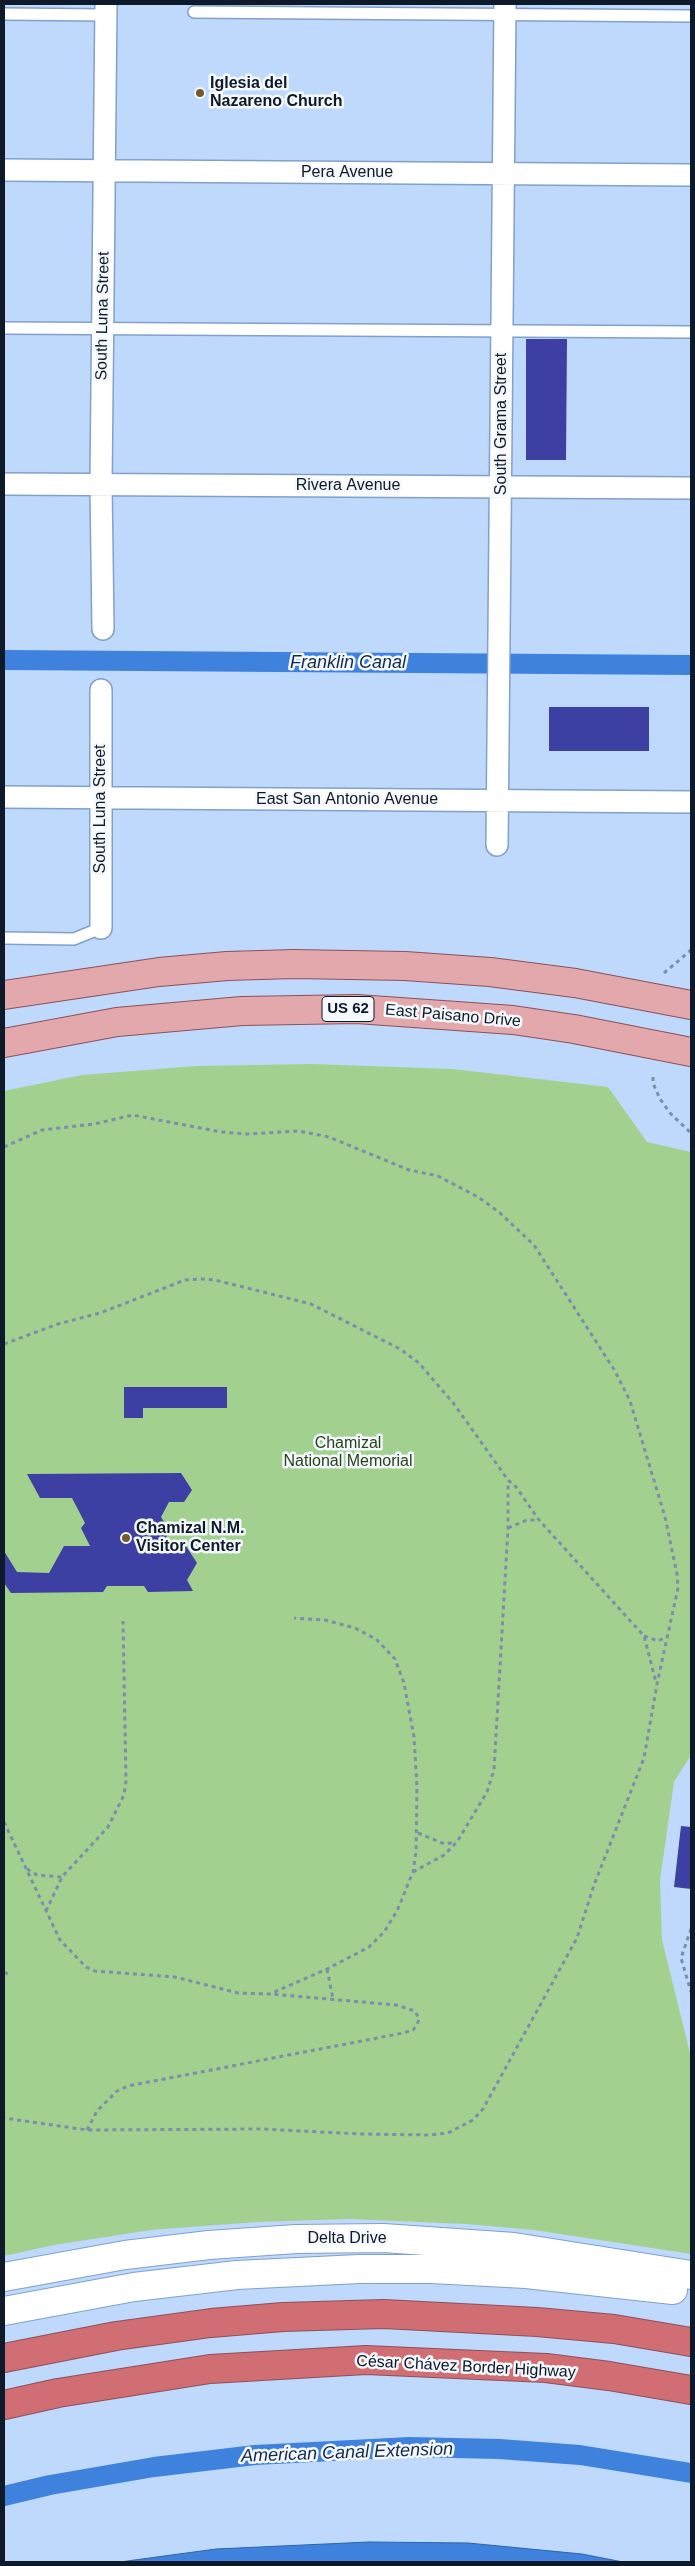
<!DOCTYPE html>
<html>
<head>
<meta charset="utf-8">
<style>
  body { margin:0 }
  #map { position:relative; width:695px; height:2566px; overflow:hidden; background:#bfd9fc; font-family:Arial,sans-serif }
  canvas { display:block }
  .frame { position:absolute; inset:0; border:5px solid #0e1929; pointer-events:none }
</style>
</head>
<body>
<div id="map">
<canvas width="695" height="2566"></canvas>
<div class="frame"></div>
</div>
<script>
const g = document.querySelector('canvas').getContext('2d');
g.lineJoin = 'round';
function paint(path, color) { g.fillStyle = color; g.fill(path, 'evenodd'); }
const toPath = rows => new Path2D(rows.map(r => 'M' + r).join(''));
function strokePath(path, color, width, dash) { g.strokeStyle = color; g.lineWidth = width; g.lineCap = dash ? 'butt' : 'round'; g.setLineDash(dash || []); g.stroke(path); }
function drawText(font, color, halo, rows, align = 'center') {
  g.font = font + ' Arial,sans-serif'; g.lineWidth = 5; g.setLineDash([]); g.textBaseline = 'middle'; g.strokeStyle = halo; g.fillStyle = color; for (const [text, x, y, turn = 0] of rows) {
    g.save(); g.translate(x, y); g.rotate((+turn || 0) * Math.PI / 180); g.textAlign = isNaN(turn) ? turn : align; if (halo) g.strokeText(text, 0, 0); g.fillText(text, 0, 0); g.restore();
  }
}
paint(toPath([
  [312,1064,453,1069,608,1087,647,1142,691,1152,691,1755,674,1782,660,1880,662,1940,691,2057,691,2254,534,2230,466,2224,350,2219,257,2222,151,2230,54,2245,4,2256,4,1091,82,1075,196,1066]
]), '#a2d18f');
const water = toPath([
  [369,2542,468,2543,582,2554,623,2562,120,2562,216,2549,369,2542]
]);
paint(water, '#3e82de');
strokePath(water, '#3062a8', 1);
strokePath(toPath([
  [4,660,691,665],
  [4,2496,50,2485,154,2467,255,2455,410,2447,499,2449,580,2455,691,2473]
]), '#3e82de', 20);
paint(toPath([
  [526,339,567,339,566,460,526,460],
  [549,707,649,707,649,751,549,751],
  [124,1387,227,1387,227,1408,143,1408,143,1418,124,1418],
  [181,1473,192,1490,184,1502,169,1502,161,1517,170,1531,161,1546,186,1546,197,1563,187,1580,193,1591,148,1592,144,1586,107,1586,103,1592,11,1593,4,1583,4,1551,17,1572,49,1573,64,1546,90,1546,81,1528,85,1523,72,1498,40,1498,27,1474],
  [681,1826,691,1827,691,1889,674,1887]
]), '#3d3fa2');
const service = toPath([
  [194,12,691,16],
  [4,14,106,15],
  [4,328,691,332],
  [4,938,74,939,101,928]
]);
const minor = toPath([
  [4,170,691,175],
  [4,484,691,488],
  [103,629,101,484,106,4],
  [4,797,691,802],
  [497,845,505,4],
  [101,928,101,690]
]);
const secondary = toPath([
  [4,2277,125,2255,209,2245,296,2239,383,2238,514,2247,691,2275],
  [4,2311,134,2287,237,2275,359,2269,431,2269,526,2274,673,2290]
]);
const primary = toPath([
  [4,995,159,972,227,966,294,964,405,966,490,972,575,983,691,1005],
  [4,1043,117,1022,242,1011,357,1009,513,1020,574,1029,691,1052]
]);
const motorway = toPath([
  [4,2358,116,2336,211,2323,283,2317,384,2314,537,2322,614,2329,691,2342],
  [4,2405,58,2393,210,2369,366,2360,546,2368,609,2376,691,2390]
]);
strokePath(service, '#81a0ca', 14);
strokePath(minor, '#81a0ca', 24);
strokePath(secondary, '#81a0ca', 30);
strokePath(primary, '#8c505a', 30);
strokePath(motorway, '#8c505a', 30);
strokePath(toPath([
  [664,973,691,950],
  [653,1077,653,1083,660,1099,670,1113,691,1133],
  [4,1147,42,1130,94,1124,133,1115,221,1132,247,1134,299,1131,329,1137,409,1170,438,1176,478,1197,499,1212,534,1245,615,1371,630,1401,665,1517,677,1574,678,1588,657,1684,644,1758,594,1885,577,1938,483,2109,473,2120,448,2133,429,2135,361,2134,262,2129,87,2130,4,2118],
  [4,1344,58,1324,100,1313,185,1280,202,1279,215,1280,311,1304,400,1349,419,1363,454,1404,508,1480,516,1487,539,1520,644,1636,656,1682],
  [508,1528,527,1520,539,1520],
  [644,1636,658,1641,668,1636],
  [4,1822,60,1940,86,1967,95,1971,175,1977,238,1993,270,1994,327,1969,369,1947,384,1932,397,1911,413,1872,416,1852,417,1787,414,1737,404,1683,395,1659,376,1639,355,1628,325,1620,294,1618],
  [418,1833,445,1844,456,1842],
  [27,1869,37,1875,62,1877],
  [413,1872,444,1855,457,1842,487,1792,494,1770,508,1528,508,1481],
  [46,1911,62,1877,108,1827,124,1795,126,1781,123,1621],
  [691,1929,681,1958,691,1992],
  [327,1969,333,1999],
  [4,1973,11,1974],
  [87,2130,97,2111,117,2091,128,2086,403,2033,413,2030,417,2025,419,2019,415,2011,396,2005,271,1994]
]), '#7b8fab', 3, [4, 4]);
strokePath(service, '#fff', 11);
strokePath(minor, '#fff', 21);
strokePath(secondary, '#fff', 28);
strokePath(primary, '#e3a8ac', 28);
strokePath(motorway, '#d06e74', 28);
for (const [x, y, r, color] of [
  [200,93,5,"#765a2d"],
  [126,1538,5,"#765a2d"]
]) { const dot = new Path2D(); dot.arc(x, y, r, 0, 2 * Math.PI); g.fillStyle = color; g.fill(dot); strokePath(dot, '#f5f8fc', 2); }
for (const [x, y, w] of [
  [348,1009,52]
]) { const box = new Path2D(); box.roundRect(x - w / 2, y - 12.5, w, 25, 4); g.fillStyle = '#f5f8fc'; g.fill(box); strokePath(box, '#0e1929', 1); }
drawText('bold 15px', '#0e1929', null, [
  ["US 62",348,1009]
]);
drawText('bold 16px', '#0e1929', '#f5f8fc', [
  ["Iglesia del",210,84],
  ["Nazareno Church",210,102],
  ["Chamizal N.M.",136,1529],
  ["Visitor Center",136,1547]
], 'left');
drawText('16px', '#0e1929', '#f5f8fc', [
  ["Pera Avenue",347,173],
  ["South Luna Street",103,316,-89],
  ["South Grama Street",502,424,-90],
  ["Rivera Avenue",348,486],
  ["East San Antonio Avenue",347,800],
  ["South Luna Street",101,809,-90],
  ["East Paisano Drive",453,1016,5],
  ["Delta Drive",347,2239],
  ["César Chávez Border Highway",466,2367,3]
]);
drawText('16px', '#27431a', '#f5f8fc', [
  ["Chamizal",348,1444],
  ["National Memorial",348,1462]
]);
drawText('italic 18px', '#102b4f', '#f5f8fc', [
  ["Franklin Canal",348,663],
  ["American Canal Extension",347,2453,-2]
]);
</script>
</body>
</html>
